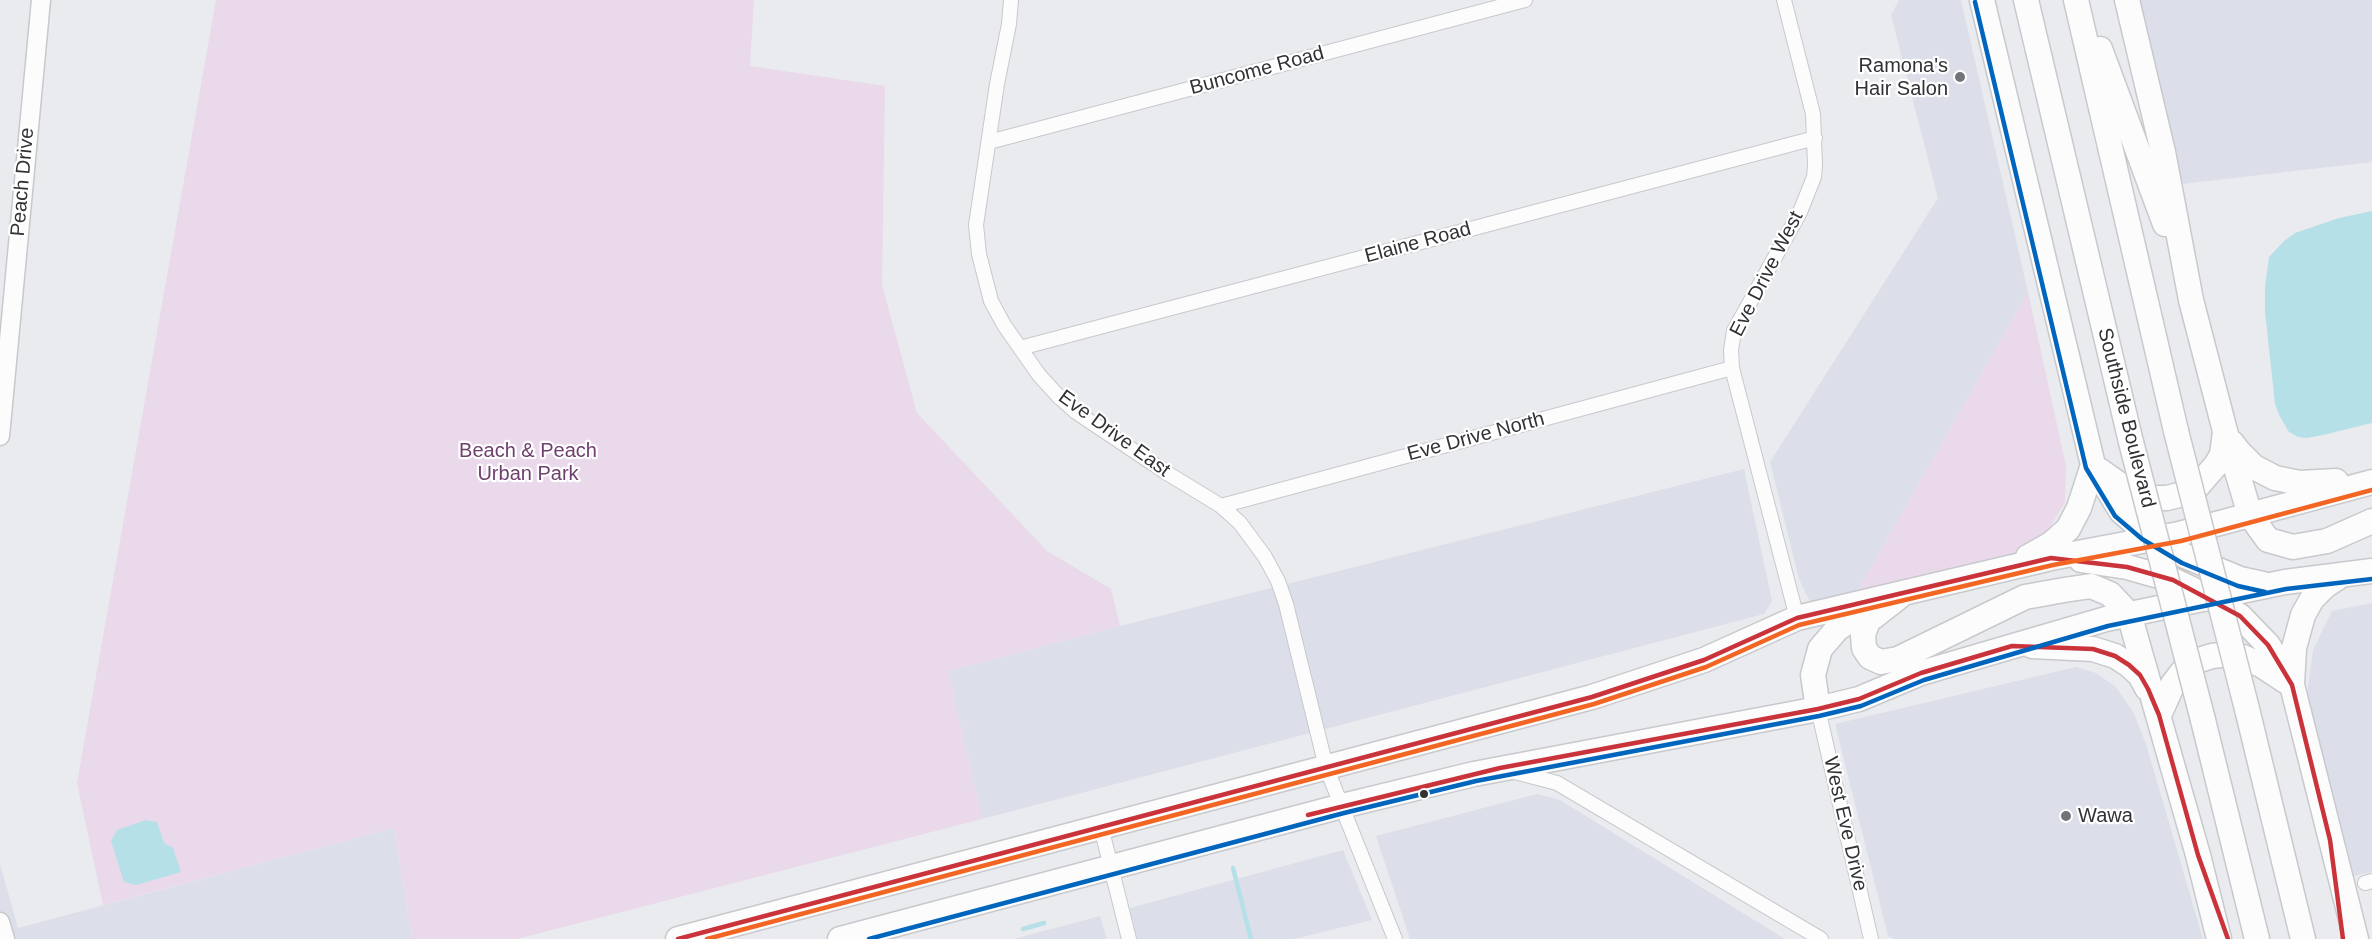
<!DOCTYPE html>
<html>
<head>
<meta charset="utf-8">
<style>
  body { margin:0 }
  canvas { display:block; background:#e9ebef }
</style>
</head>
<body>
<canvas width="2372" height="939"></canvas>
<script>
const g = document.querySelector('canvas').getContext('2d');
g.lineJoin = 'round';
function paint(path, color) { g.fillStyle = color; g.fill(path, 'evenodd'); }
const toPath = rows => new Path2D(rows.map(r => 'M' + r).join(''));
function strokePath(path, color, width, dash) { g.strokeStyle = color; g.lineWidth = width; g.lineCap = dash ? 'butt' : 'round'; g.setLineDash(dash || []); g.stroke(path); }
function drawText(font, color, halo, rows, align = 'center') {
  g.font = font + ' Helvetica,sans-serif'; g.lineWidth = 4.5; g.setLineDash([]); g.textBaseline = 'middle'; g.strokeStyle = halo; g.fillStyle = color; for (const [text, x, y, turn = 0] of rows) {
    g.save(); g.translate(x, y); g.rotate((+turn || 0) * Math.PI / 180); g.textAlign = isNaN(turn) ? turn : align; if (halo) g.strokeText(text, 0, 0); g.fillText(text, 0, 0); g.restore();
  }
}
paint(toPath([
  [1899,0,1961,0,2028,292,1856,594,1811,604,1799,579,1770,462,1938,198,1891,15],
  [2138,0,2372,0,2372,162,2182,184],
  [1744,469,1772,601,1764,614,982,819,948,671,1120,626],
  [2372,603,2372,872,2354,876,2307,695,2313,650,2332,611],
  [2076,667,2096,673,2116,687,2133,712,2146,744,2203,939,1894,939,1888,936,1835,724],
  [1537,794,1560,800,1785,939,1410,939,1376,836],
  [394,828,412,939,0,939,0,864,18,928],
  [1343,850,1372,920,1294,939,1137,939,1130,908],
  [1100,916,1107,939,1014,939]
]), '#dcdfe9');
paint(toPath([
  [216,0,754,0,750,66,885,86,882,285,917,413,1047,551,1111,589,1120,626,948,671,982,819,517,939,412,939,394,828,103,905,77,783],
  [2028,292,2066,466,2065,502,2039,546,1998,560,1856,594]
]), '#e9d9eb');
paint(toPath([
  [2372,211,2372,423,2323,435,2307,438,2298,437,2289,432,2279,415,2275,404,2265,312,2265,287,2269,257,2284,241,2295,233,2339,218],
  [146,820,157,822,164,843,173,848,181,872,136,885,124,882,111,841,117,830]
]), '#b6e0e7');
strokePath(toPath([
  [1233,868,1251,939],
  [1023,929,1044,923]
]), '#b6e0e7', 4.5);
const street = toPath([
  [1011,0,1009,24,997,84,976,225,979,254,991,301,1004,325,1039,375,1059,397,1076,412,1167,473,1221,506,1240,523,1265,557,1278,581,1286,604,1326,767,1395,939],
  [1784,0,1813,114,1815,165,1814,177,1800,212,1734,331,1731,350,1732,368,1797,618],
  [989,142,1525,0],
  [1020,348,1815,138],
  [1221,506,1732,368],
  [1818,709,1871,939],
  [1511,771,1557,783,1821,939],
  [1101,827,1129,939],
  [2365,883,2372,881]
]);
const secondary = toPath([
  [0,436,41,0],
  [0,922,5,939]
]);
const highway = toPath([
  [1982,0,2093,465,2121,511,2146,533,2185,556,2240,579,2263,584],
  [2026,0,2131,442],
  [2076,0,2176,431],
  [2127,0,2163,152,2191,300,2225,431,2250,515,2268,540,2293,547,2327,541,2372,521],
  [2100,49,2165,224],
  [2232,443,2239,452,2254,467,2275,478,2300,483,2336,481],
  [2099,470,2123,487,2136,494,2151,498,2167,498,2183,494,2196,488,2216,465,2222,455,2225,432],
  [2028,557,2051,544,2068,529,2079,508,2093,465],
  [2081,560,2127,567,2173,580,2208,597,2240,616,2268,645,2292,685,2356,939],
  [1900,596,1868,621,1863,635,1864,648,1870,657,1881,662,1898,659,2025,597,2064,590,2091,586,2110,594,2129,614,2198,855,2219,939],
  [2032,646,2093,649,2115,656,2129,665,2140,675,2147,688],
  [2292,685,2294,648,2303,615,2312,599,2325,586,2342,575],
  [1818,709,1813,675,1820,649,1837,629,1872,606],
  [2247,709,2303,939],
  [2159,715,2173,684,2183,671,2196,661,2212,656,2228,654,2243,657,2261,665,2287,682],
  [2203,720,2257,939],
  [678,939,1592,697,1704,660,1797,618,2051,558,2179,534,2372,482],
  [840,939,1342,806,1474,774,1818,709,1859,699,1921,673,2106,619,2285,582,2372,571]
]);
strokePath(street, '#c8c9cc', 16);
strokePath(secondary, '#c8c9cc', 21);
strokePath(highway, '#c8c9cc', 27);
strokePath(street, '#fcfcfd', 14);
strokePath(secondary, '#fcfcfd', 18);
strokePath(highway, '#fcfcfd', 24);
const highwayBridge = toPath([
  [2176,431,2247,709],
  [2131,442,2203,720]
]);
strokePath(highwayBridge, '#c8c9cc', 27, []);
strokePath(highwayBridge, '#fcfcfd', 24);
strokePath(toPath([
  [1308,815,1500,768,1818,709,1859,699,1921,673,2012,646,2093,649,2115,656,2129,665,2140,675,2148,689,2159,715,2198,855,2228,939],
  [678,939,1592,697,1704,660,1797,618,2051,558,2127,567,2173,580,2240,616,2268,645,2292,685,2330,840,2343,939]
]), '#cb333b', 4.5);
strokePath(toPath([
  [1975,2,2086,468,2115,516,2142,539,2182,563,2238,586,2265,592],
  [869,939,1344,813,1476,781,1819,716,1861,706,1924,680,2108,626,2286,589,2372,579]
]), '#0065bd', 4.5);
strokePath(toPath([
  [707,939,1594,704,1706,667,1799,625,2053,565,2181,541,2372,490]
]), '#f26522', 4.5);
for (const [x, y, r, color] of [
  [1960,77,6,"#717376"],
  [1424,794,5,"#313235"],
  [2066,816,6,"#717376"]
]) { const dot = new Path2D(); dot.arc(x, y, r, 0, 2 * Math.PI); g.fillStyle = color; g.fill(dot); strokePath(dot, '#fff', 2); }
drawText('20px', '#313235', '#fff', [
  ["Ramona's",1948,66],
  ["Hair Salon",1948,89],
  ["Wawa",2078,816,"left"]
], 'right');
drawText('20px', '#313235', '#fff', [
  ["Buncome Road",1257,71,-15],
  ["Peach Drive",23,182,-85],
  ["Elaine Road",1418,243,-15],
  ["Eve Drive West",1767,274,-63],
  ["Southside Boulevard",2126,418,76],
  ["Eve Drive East",1114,434,36],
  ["Eve Drive North",1476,437,-15],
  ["West Eve Drive",1845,824,77]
]);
drawText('20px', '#6f406e', '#fff', [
  ["Beach & Peach",528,451],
  ["Urban Park",528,474]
]);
</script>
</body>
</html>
